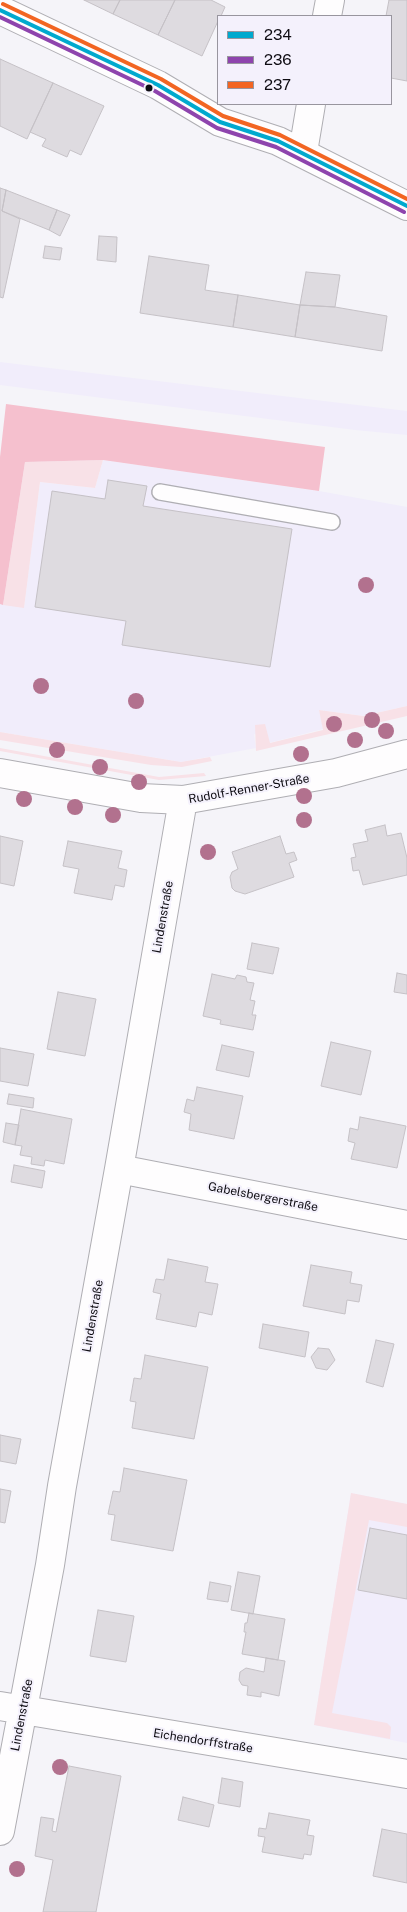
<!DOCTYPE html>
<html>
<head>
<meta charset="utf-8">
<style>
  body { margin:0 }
  #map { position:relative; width:407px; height:1912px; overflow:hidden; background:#f5f4f9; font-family:"Public Sans",sans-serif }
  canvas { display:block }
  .legend { position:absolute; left:217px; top:15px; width:175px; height:90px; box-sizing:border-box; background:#f4f1fc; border:1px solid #98959e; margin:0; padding:6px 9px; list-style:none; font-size:15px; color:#0e0c12 }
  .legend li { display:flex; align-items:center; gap:10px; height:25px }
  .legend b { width:25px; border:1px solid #98959e }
</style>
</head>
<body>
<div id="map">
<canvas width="407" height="1912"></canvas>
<ul class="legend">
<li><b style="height:6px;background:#00a9ce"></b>234</li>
<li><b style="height:6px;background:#8e44ad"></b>236</li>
<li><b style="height:6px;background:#f26522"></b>237</li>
</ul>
</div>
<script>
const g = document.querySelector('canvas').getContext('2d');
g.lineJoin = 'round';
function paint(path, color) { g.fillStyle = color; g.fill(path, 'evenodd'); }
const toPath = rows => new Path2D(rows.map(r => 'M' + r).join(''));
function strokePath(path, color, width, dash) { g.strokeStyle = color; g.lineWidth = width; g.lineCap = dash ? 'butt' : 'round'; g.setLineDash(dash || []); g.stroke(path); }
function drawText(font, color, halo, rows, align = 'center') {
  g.font = font + ' "Public Sans",sans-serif'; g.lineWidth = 4; g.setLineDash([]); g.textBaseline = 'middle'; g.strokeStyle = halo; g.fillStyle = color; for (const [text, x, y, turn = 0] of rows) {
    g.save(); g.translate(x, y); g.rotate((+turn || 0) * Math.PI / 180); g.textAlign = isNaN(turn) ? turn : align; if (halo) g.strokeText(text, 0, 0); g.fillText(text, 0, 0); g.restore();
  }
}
paint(toPath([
  [0,362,407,411,407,435,355,430,0,385],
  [103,460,319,491,407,507,407,706,363,716,319,710,323,729,269,743,254,734,256,748,181,762,0,732,0,604,24,607,40,482,95,488],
  [351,1493,407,1504,407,1743,314,1725]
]), '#f1edfb');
paint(toPath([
  [103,460,95,488,40,482,24,608,3,605,25,462],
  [407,706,407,716,256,751,255,725,265,724,270,743,323,730,319,710,363,716],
  [0,732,181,762,210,757,212,761,182,767,151,765,0,740],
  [0,748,159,777,204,773,206,776,159,780,0,751],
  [351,1493,407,1504,407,1527,369,1520,332,1713,387,1723,391,1727,390,1739,314,1725]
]), '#f8e1e7');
paint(toPath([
  [6,404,325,447,319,491,103,460,25,462,3,605,0,604,0,457]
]), '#f5c0ce');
const building = toPath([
  [84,0,120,0,113,14,84,0],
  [120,0,175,0,158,35,113,14,120,0],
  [175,0,211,0,225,7,221,16,218,16,218,21,202,56,158,35,175,0],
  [389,0,407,0,407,81,391,78,391,16,386,16,389,0],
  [0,59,53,83,27,139,0,126,0,59],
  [53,83,104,106,81,155,70,150,67,157,42,146,46,139,30,132,53,83],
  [0,188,6,190,2,211,20,219,3,298,0,297,0,188],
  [6,190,57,210,49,230,2,211,6,190],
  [57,210,70,215,60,236,49,230,57,210],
  [99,236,117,237,116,262,97,260,99,236],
  [45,246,62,248,60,260,43,258,45,246],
  [149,256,209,265,205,290,238,295,233,327,140,313,149,256],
  [306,272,340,275,335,307,300,305,306,272],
  [238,295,300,305,295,337,233,327,238,295],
  [300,305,335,307,387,316,382,351,295,337,300,305],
  [108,480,147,486,143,506,292,529,270,667,122,645,126,621,35,607,52,491,105,499,108,480],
  [385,825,387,836,401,833,407,858,407,875,363,885,359,870,353,871,351,858,356,857,353,844,368,841,365,830,385,825],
  [0,836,23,841,14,886,0,883,0,836],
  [280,836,286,854,294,852,297,860,289,863,294,877,245,894,235,891,232,888,230,877,232,872,238,869,232,852,280,836],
  [68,841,122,851,118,868,127,870,124,887,115,885,112,900,74,893,79,869,63,866,68,841],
  [252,943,279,948,273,974,247,969,252,943],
  [397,973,407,975,407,994,394,992,397,973],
  [212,974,235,979,237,975,246,977,247,982,254,983,250,1000,255,1001,252,1015,256,1015,253,1030,220,1024,221,1020,203,1016,212,974],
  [58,992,96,999,85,1056,47,1049,58,992],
  [331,1042,371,1051,361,1095,321,1086,331,1042],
  [222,1045,254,1052,249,1077,216,1070,222,1045],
  [0,1048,34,1054,28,1086,0,1081,0,1048],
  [197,1087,243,1096,234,1139,189,1130,191,1114,184,1112,187,1099,194,1101,197,1087],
  [9,1094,34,1098,33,1108,7,1104,9,1094],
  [21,1109,72,1119,64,1164,45,1160,44,1166,31,1164,32,1157,20,1155,22,1146,15,1145,21,1109],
  [360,1117,406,1126,397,1168,351,1159,355,1143,348,1141,350,1128,358,1130,360,1117],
  [6,1123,19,1125,15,1145,3,1142,6,1123],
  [14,1165,45,1171,42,1188,11,1182,14,1165],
  [168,1259,208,1267,205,1282,218,1284,212,1315,199,1312,196,1327,156,1319,161,1294,153,1292,156,1279,164,1280,168,1259],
  [311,1265,352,1272,350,1283,362,1285,359,1302,347,1300,345,1314,303,1306,311,1265],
  [263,1324,309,1332,305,1357,259,1348,263,1324],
  [376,1340,394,1344,383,1387,366,1382,376,1340],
  [318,1348,329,1349,335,1360,327,1370,316,1368,311,1357,318,1348],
  [145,1355,208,1367,194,1439,132,1428,136,1402,130,1401,134,1378,141,1379,145,1355],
  [0,1435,21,1439,16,1464,0,1461,0,1435],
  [124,1468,187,1480,173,1551,111,1540,115,1515,108,1514,113,1491,120,1492,124,1468],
  [0,1489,11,1491,5,1523,0,1522,0,1489],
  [370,1528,407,1535,407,1599,358,1590,370,1528],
  [238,1572,260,1576,253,1614,231,1610,238,1572],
  [210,1582,231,1586,228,1602,207,1599,210,1582],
  [98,1610,134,1616,126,1662,90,1656,98,1610],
  [249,1613,285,1619,278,1660,242,1654,246,1632,244,1632,245,1623,247,1623,249,1613],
  [266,1658,285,1661,279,1696,261,1692,261,1697,247,1695,248,1686,242,1685,239,1680,240,1672,246,1668,264,1672,266,1658],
  [69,1766,121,1776,96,1912,43,1912,53,1860,35,1856,41,1817,54,1819,52,1831,56,1832,69,1766],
  [222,1778,243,1782,240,1807,218,1803,222,1778],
  [183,1797,214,1805,209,1827,178,1820,183,1797],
  [269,1813,310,1820,307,1835,314,1836,311,1855,304,1854,303,1859,262,1852,265,1837,258,1836,259,1828,266,1829,269,1813],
  [382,1829,407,1834,407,1883,373,1876,382,1829]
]);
paint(building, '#dedbe0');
strokePath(building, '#c5c1c6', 1);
const service = toPath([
  [160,492,332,522]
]);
const minor = toPath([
  [327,16,330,0],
  [303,152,311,104],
  [0,773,141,798,183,800,336,773,407,754],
  [119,1169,407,1225],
  [0,1706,407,1774],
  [0,1831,50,1565,62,1486,119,1169,183,800]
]);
const secondary = toPath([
  [0,10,158,85,220,122,278,141,407,206]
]);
strokePath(service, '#afaeb3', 18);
strokePath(minor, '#afaeb3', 30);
strokePath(secondary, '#afaeb3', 30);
strokePath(service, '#fefdfe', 15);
strokePath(minor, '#fefdfe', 28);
strokePath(secondary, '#fefdfe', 28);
strokePath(toPath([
  [0,10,158,85,220,122,278,141,407,206]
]), '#00a9ce', 4);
strokePath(toPath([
  [0,17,155,91,217,128,276,147,404,212]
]), '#8e44ad', 4);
strokePath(toPath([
  [3,4,161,79,223,116,280,135,407,199]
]), '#f26522', 4);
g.fillStyle = '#b2718e';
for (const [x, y] of [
  [366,585],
  [41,686],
  [136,701],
  [372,720],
  [334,724],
  [386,731],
  [355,740],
  [57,750],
  [301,754],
  [100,767],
  [139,782],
  [304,796],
  [24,799],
  [75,807],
  [113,815],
  [304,820],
  [208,852],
  [60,1767],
  [17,1869]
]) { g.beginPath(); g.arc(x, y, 8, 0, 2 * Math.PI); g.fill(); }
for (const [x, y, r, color] of [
  [149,88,4.5,"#0e0c12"]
]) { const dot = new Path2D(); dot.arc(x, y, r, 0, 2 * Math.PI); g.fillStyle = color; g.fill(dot); strokePath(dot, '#f4f1fc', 2); }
drawText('12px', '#0e0c12', '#f4f1fc', [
  ["Rudolf-Renner-Straße",249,789,-10],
  ["Lindenstraße",163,917,-80],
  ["Gabelsbergerstraße",263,1197,11],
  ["Lindenstraße",93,1316,-80],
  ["Lindenstraße",22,1715,-79],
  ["Eichendorffstraße",203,1741,9]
]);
</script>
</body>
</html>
